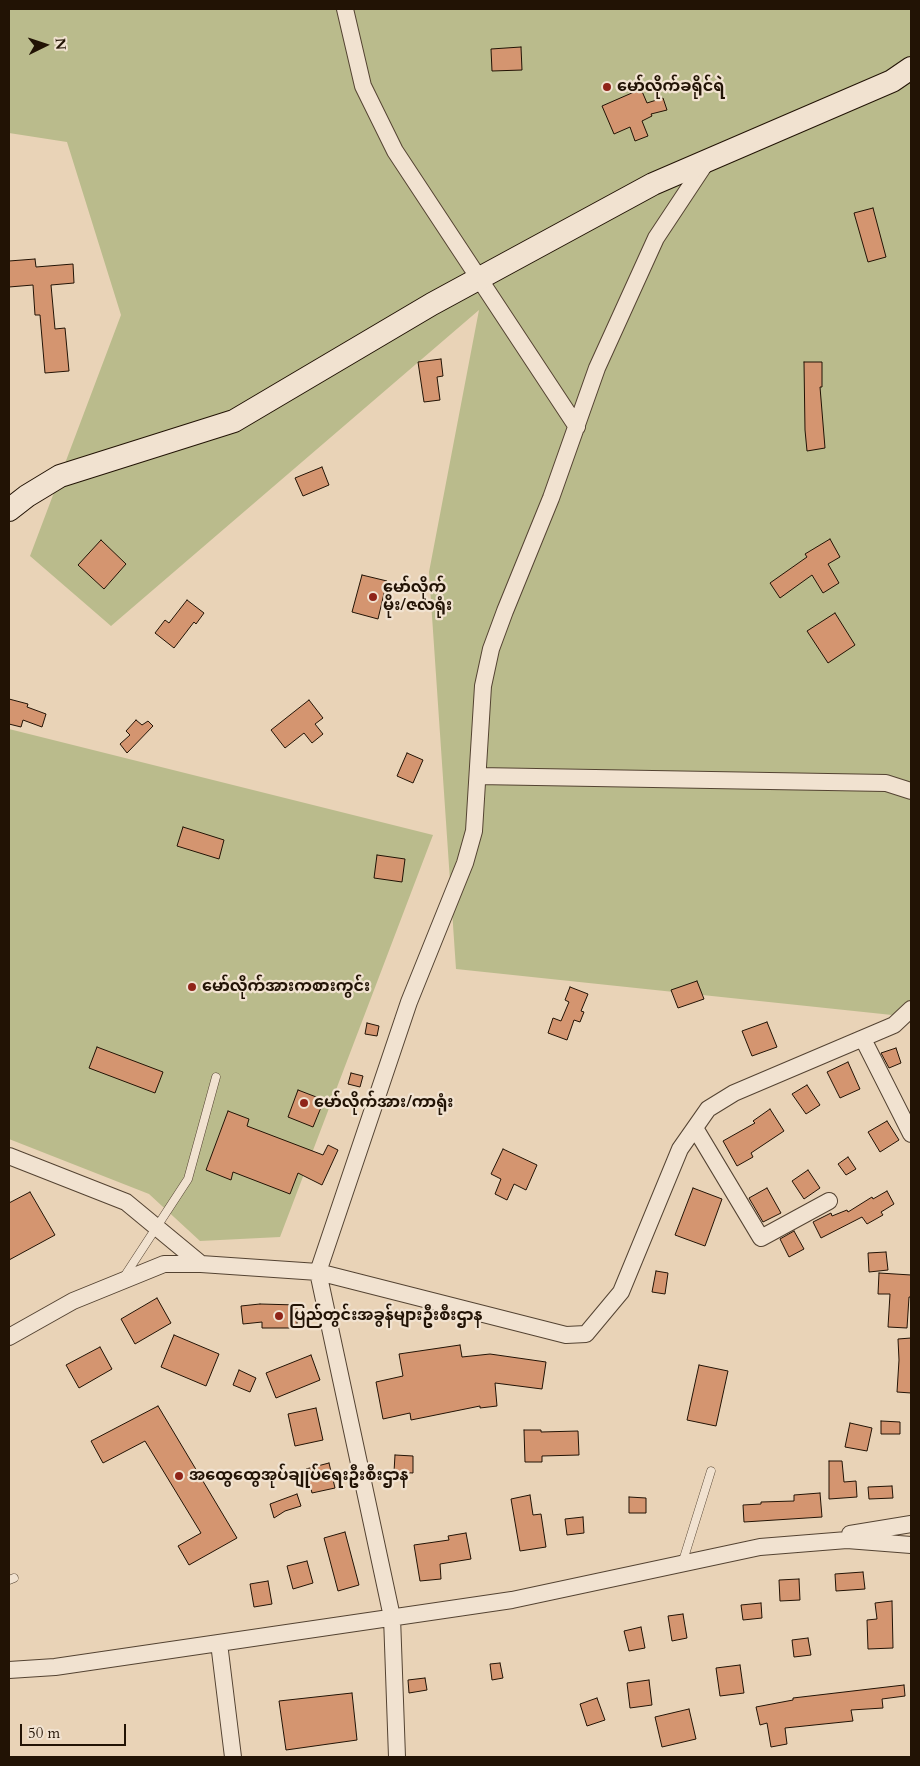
<!DOCTYPE html>
<html>
<head>
<meta charset="utf-8">
<style>
  body { margin:0 }
  #map { position:relative; width:920px; height:1766px; overflow:hidden; background:#e9d3b7; font-family:Cardo,serif }
  canvas { display:block }
  .frame { position:absolute; inset:0; border:10px solid #221305; pointer-events:none }
  .north { position:absolute; left:20px; top:20px; width:50px; height:50px; -webkit-text-stroke:4px #f1e2d0; paint-order:stroke; rotate:86deg; font-size:14px; font-weight:700; line-height:20px; text-align:center; color:#221305 }
  .north::after { content:''; display:block; margin:auto; width:18px; height:22px; background:#221305; clip-path:polygon(50% 0,100% 100%,50% 72%,0 100%) }
  .scale { position:absolute; left:20px; top:1724px; width:106px; height:22px; box-sizing:border-box; border:2px solid #221305; border-top:0; padding-left:6px; font-size:15px; line-height:18px; white-space:nowrap; color:#221305; -webkit-text-stroke:4px #f1e2d0; paint-order:stroke }
</style>
</head>
<body>
<div id="map">
<canvas width="920" height="1766"></canvas>
<div class="frame"></div>
<div class="north">N</div>
<div class="scale">50 m</div>
</div>
<script>
const g = document.querySelector('canvas').getContext('2d');
g.lineJoin = 'round';
function paint(path, color) { g.fillStyle = color; g.fill(path, 'evenodd'); }
const toPath = rows => new Path2D(rows.map(r => 'M' + r).join(''));
function strokePath(path, color, width, dash) { g.strokeStyle = color; g.lineWidth = width; g.lineCap = dash ? 'butt' : 'round'; g.setLineDash(dash || []); g.stroke(path); }
function drawText(font, color, halo, rows, align = 'center') {
  g.font = font + ' Cardo,"Noto Sans Myanmar",serif'; g.lineWidth = 4.5; g.setLineDash([]); g.textBaseline = 'middle'; g.strokeStyle = halo; g.fillStyle = color; for (const [text, x, y, turn = 0] of rows) {
    g.save(); g.translate(x, y); g.rotate((+turn || 0) * Math.PI / 180); g.textAlign = isNaN(turn) ? turn : align; if (halo) g.strokeText(text, 0, 0); g.fillText(text, 0, 0); g.restore();
  }
}
paint(toPath([
  [9,9,911,9,911,1017,456,969,429,572,479,310,111,626,30,556,121,315,67,142,9,133],
  [9,729,433,835,280,1237,200,1241,149,1194,9,1139]
]), '#babb8c');
const building = toPath([
  [521,47,522,70,492,71,491,49,521,47],
  [641,89,647,103,663,98,667,110,651,114,652,116,642,121,648,136,635,141,630,127,614,134,602,106,641,89],
  [873,208,886,257,868,262,854,213,873,208],
  [35,259,36,267,73,264,74,283,51,285,55,329,65,328,69,371,45,373,40,315,35,315,33,285,9,287,9,261,35,259],
  [441,359,443,376,437,377,440,400,424,402,418,362,441,359],
  [804,362,822,362,822,387,820,387,825,448,807,451,805,430,804,362],
  [322,467,329,485,303,496,295,478,322,467],
  [830,539,840,557,828,564,839,583,823,593,812,575,780,598,770,583,807,557,805,554,830,539],
  [101,540,126,564,104,589,78,565,101,540],
  [362,575,387,581,378,619,352,612,362,575],
  [187,600,204,613,196,624,194,622,174,648,155,633,165,620,169,623,187,600],
  [835,613,855,645,828,663,807,631,835,613],
  [9,699,28,704,27,707,46,714,42,727,23,720,21,727,9,724,9,699],
  [309,700,323,718,315,724,323,734,312,743,304,733,285,748,271,730,309,700],
  [136,720,142,725,148,721,153,726,127,753,120,744,130,735,126,731,136,720],
  [407,753,423,760,413,783,397,776,407,753],
  [183,827,224,840,219,859,177,846,183,827],
  [377,855,405,859,402,882,374,878,377,855],
  [697,981,704,999,678,1008,671,990,697,981],
  [570,987,588,994,581,1011,584,1012,580,1022,574,1020,567,1040,548,1033,553,1018,561,1021,569,1002,565,1000,570,987],
  [767,1022,777,1047,752,1056,742,1031,767,1022],
  [367,1023,379,1026,377,1036,365,1034,367,1023],
  [97,1047,163,1072,155,1093,89,1068,97,1047],
  [896,1048,901,1063,889,1068,881,1053,896,1048],
  [848,1062,860,1089,840,1098,827,1072,848,1062],
  [351,1073,363,1076,360,1087,348,1084,351,1073],
  [807,1085,820,1105,806,1114,792,1094,807,1085],
  [298,1090,324,1100,313,1127,288,1117,298,1090],
  [770,1109,784,1131,751,1153,753,1157,737,1166,723,1141,755,1123,753,1121,770,1109],
  [228,1111,249,1119,247,1126,323,1155,328,1145,338,1150,322,1185,298,1173,290,1194,233,1172,231,1180,206,1170,228,1111],
  [887,1121,899,1140,880,1152,868,1132,887,1121],
  [503,1149,537,1165,526,1190,514,1184,507,1200,495,1194,501,1179,491,1174,503,1149],
  [848,1157,856,1169,846,1175,838,1164,848,1157],
  [808,1170,820,1188,804,1199,792,1181,808,1170],
  [693,1188,722,1199,705,1246,675,1235,693,1188],
  [767,1188,781,1213,763,1222,749,1198,767,1188],
  [887,1191,894,1204,881,1212,883,1215,867,1224,862,1217,821,1238,813,1222,831,1213,832,1216,847,1210,848,1212,872,1197,873,1199,887,1191],
  [30,1192,55,1235,9,1260,9,1203,30,1192],
  [794,1231,804,1249,789,1257,780,1239,794,1231],
  [886,1252,888,1270,869,1272,868,1253,886,1252],
  [656,1271,668,1273,665,1294,652,1292,656,1271],
  [879,1273,911,1275,911,1297,909,1297,907,1328,888,1327,890,1294,878,1294,879,1273],
  [157,1298,171,1323,135,1344,121,1319,157,1298],
  [260,1304,297,1305,297,1328,262,1328,262,1322,243,1324,241,1306,260,1304],
  [174,1335,219,1354,206,1386,161,1367,174,1335],
  [911,1338,911,1393,897,1392,899,1360,898,1339,911,1338],
  [460,1345,462,1357,490,1354,546,1362,542,1389,495,1383,497,1406,480,1408,480,1406,411,1420,410,1413,383,1419,376,1382,403,1376,399,1354,460,1345],
  [100,1347,112,1369,79,1388,66,1365,100,1347],
  [311,1355,320,1380,276,1398,266,1373,311,1355],
  [699,1365,728,1371,716,1426,687,1420,699,1365],
  [239,1370,256,1378,250,1392,233,1385,239,1370],
  [158,1406,237,1538,189,1565,178,1546,201,1533,145,1441,103,1463,91,1441,158,1406],
  [316,1408,323,1440,295,1446,288,1414,316,1408],
  [881,1421,900,1422,900,1434,881,1434,881,1421],
  [850,1423,872,1428,867,1451,845,1447,850,1423],
  [524,1430,541,1430,541,1432,578,1431,579,1455,542,1456,542,1462,525,1462,524,1430],
  [395,1455,413,1456,413,1473,394,1472,395,1455],
  [829,1461,842,1461,844,1482,856,1481,857,1497,829,1499,829,1461],
  [329,1463,335,1488,312,1493,306,1469,329,1463],
  [892,1486,893,1498,869,1499,868,1487,892,1486],
  [820,1493,822,1517,744,1522,743,1505,761,1504,761,1502,794,1501,794,1495,820,1493],
  [297,1494,301,1506,285,1511,274,1518,270,1504,297,1494],
  [530,1495,533,1515,541,1514,546,1547,520,1551,511,1499,530,1495],
  [629,1497,646,1498,646,1513,629,1513,629,1497],
  [583,1517,584,1533,567,1535,565,1519,583,1517],
  [345,1532,359,1585,338,1591,324,1538,345,1532],
  [466,1533,471,1559,440,1564,441,1579,420,1581,414,1545,449,1540,448,1536,466,1533],
  [307,1561,313,1583,293,1589,287,1566,307,1561],
  [863,1572,865,1589,836,1591,835,1574,863,1572],
  [799,1579,800,1600,780,1601,779,1580,799,1579],
  [268,1581,272,1604,254,1607,250,1584,268,1581],
  [892,1601,893,1648,868,1649,867,1620,877,1619,875,1603,892,1601],
  [761,1603,762,1618,743,1620,741,1605,761,1603],
  [683,1614,687,1638,672,1641,668,1616,683,1614],
  [641,1627,645,1648,629,1651,624,1631,641,1627],
  [808,1638,811,1655,794,1657,792,1640,808,1638],
  [500,1663,503,1678,492,1680,490,1664,500,1663],
  [740,1665,744,1693,720,1696,716,1668,740,1665],
  [425,1678,427,1690,409,1693,408,1680,425,1678],
  [649,1680,652,1705,630,1708,627,1683,649,1680],
  [904,1685,905,1696,882,1699,883,1708,851,1710,853,1721,785,1728,787,1744,771,1747,767,1723,760,1725,756,1707,793,1700,793,1698,904,1685],
  [352,1693,357,1740,286,1750,279,1701,352,1693],
  [597,1698,605,1720,587,1726,580,1704,597,1698],
  [689,1709,696,1739,662,1747,655,1717,689,1709]
]);
paint(building, '#d49570');
strokePath(building, '#221305', 1);
const service = toPath([
  [124,1277,188,1179,216,1077],
  [682,1564,711,1471],
  [9,1580,14,1578]
]);
const minor = toPath([
  [345,9,363,86,395,151,577,427],
  [478,776,886,783,911,791],
  [863,1039,911,1134],
  [695,1128,761,1238,829,1201],
  [9,1156,126,1202,201,1264],
  [9,1337,73,1301,164,1264,201,1264,318,1272,566,1335,586,1334,621,1292,680,1149,708,1109,734,1093,894,1025,911,1009],
  [850,1534,911,1524],
  [219,1643,233,1757],
  [9,1670,55,1667,512,1600,760,1547,847,1540,911,1545],
  [397,1757,392,1617,318,1272,409,1002,465,863,474,831,483,686,491,649,505,611,551,498,597,368,656,238,707,161]
]);
const secondary = toPath([
  [9,510,27,496,60,476,234,421,432,304,653,184,892,81,911,68]
]);
strokePath(service, '#544332', 9);
strokePath(minor, '#544332', 18);
strokePath(secondary, '#221305', 24);
strokePath(service, '#f1e2d0', 8);
strokePath(minor, '#f1e2d0', 16);
strokePath(secondary, '#f1e2d0', 22);
for (const [x, y, r, color] of [
  [607,87,5,"#8f2418"],
  [373,597,5,"#8f2418"],
  [192,987,5,"#8f2418"],
  [304,1103,5,"#8f2418"],
  [279,1316,5,"#8f2418"],
  [179,1476,5,"#8f2418"]
]) { const dot = new Path2D(); dot.arc(x, y, r, 0, 2 * Math.PI); g.fillStyle = color; g.fill(dot); strokePath(dot, '#f1e2d0', 2); }
drawText('bold 16px', '#221305', '#f1e2d0', [
  ["မော်လိုက်ခရိုင်ရဲ",617,87],
  ["မော်လိုက်",383,588],
  ["မိုး/ဇလရုံး",383,606],
  ["မော်လိုက်အားကစားကွင်း",202,987],
  ["မော်လိုက်အား/ကာရုံး",314,1103],
  ["ပြည်တွင်းအခွန်များဦးစီးဌာန",289,1316],
  ["အထွေထွေအုပ်ချုပ်ရေးဦးစီးဌာန",189,1476]
], 'left');
</script>
</body>
</html>
